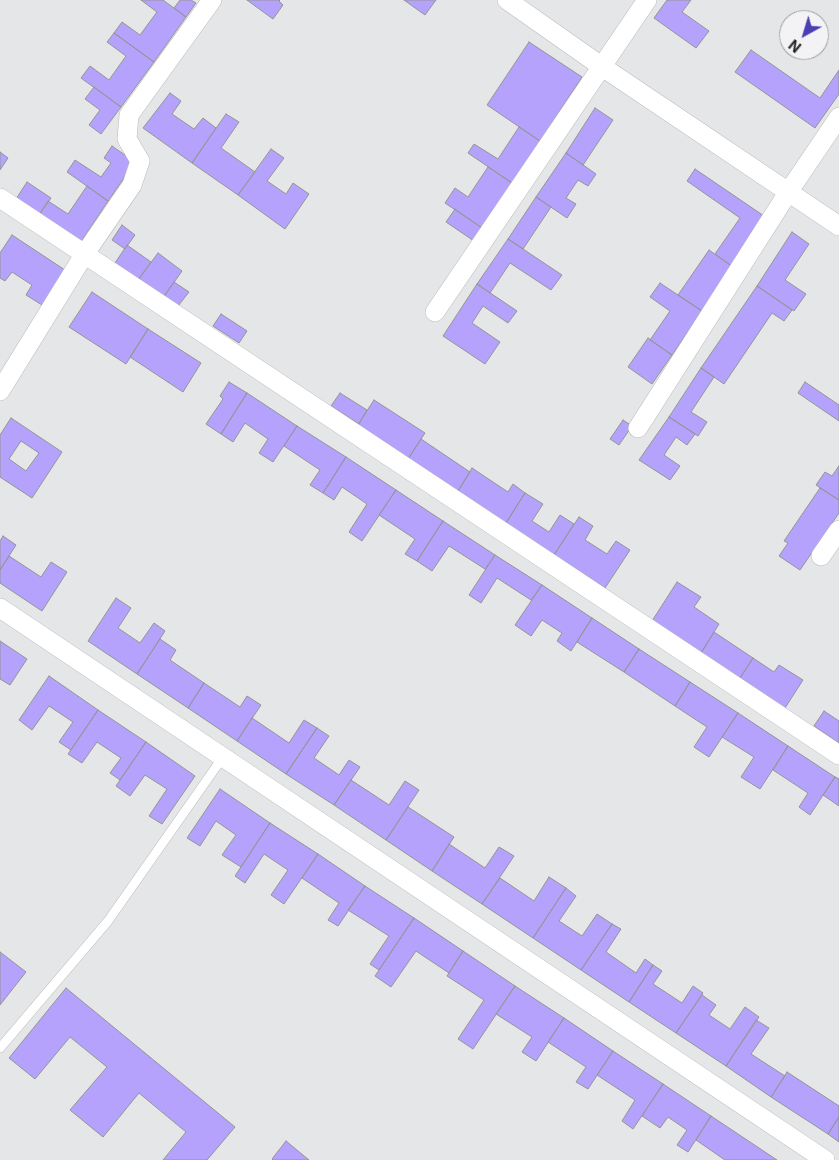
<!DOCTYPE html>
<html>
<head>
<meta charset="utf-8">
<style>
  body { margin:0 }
  #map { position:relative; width:839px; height:1160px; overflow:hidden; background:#e5e6e8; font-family:Inter,sans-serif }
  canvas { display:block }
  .north { position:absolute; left:779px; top:10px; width:50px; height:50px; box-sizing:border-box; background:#f3f3f5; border:1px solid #9f9fa1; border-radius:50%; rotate:219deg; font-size:14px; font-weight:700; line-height:20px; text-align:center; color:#212122 }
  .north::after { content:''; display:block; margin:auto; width:18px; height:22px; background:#4b3eb5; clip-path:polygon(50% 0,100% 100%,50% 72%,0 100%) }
</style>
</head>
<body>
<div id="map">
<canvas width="839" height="1160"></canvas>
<div class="north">N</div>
</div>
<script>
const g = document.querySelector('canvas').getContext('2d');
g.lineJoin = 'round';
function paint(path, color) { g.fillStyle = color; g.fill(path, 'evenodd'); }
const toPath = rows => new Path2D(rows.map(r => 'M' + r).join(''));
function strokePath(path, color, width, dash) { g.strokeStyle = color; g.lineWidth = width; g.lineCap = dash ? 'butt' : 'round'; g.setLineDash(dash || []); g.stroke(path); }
const building = toPath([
  [141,0,163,0,186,17,154,62,114,33,122,22,140,35,157,12,141,0],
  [180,0,191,0,196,3,186,17,174,8,180,0],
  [247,0,280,0,279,1,283,5,273,19,247,0],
  [404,0,436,0,425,15,404,0],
  [667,0,691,0,682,12,709,31,696,48,654,18,667,0],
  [114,33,154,62,121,107,81,78,90,66,109,80,126,56,107,42,114,33],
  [529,42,582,77,540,141,487,105,529,42],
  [751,50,820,98,839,70,839,94,815,128,735,72,751,50],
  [94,87,121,107,101,134,89,125,100,110,85,99,94,87],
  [170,93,181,101,172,114,194,129,203,118,216,128,192,163,143,128,170,93],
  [595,108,613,120,583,165,566,153,595,108],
  [226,114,239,122,221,148,255,172,238,195,192,163,226,114],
  [519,127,540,141,512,183,468,153,474,144,498,159,519,127],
  [112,146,135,162,108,201,67,172,75,160,101,177,111,163,104,158,112,146],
  [271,149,284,158,267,181,286,194,293,183,309,194,285,229,238,195,271,149],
  [0,152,8,158,0,170,0,152],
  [566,153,596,174,588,186,578,180,566,198,576,204,567,218,536,197,566,153],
  [488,167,512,183,482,228,445,203,455,188,468,197,488,167],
  [695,169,767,218,733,267,715,254,740,218,687,181,695,169],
  [27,182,51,198,39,215,16,199,27,182],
  [87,186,108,201,80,243,39,215,48,201,68,214,87,186],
  [536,197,551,207,523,249,508,239,536,197],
  [455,209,482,228,474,241,446,222,455,209],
  [122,225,135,235,125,249,112,240,122,225],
  [792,232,809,244,785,280,806,294,794,311,757,286,792,232],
  [12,235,65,270,42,305,26,295,32,285,12,272,5,281,0,278,0,253,12,235],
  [508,239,562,275,551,290,510,263,490,293,477,284,508,239],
  [127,245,151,262,138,280,115,263,127,245],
  [709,250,733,267,702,311,678,295,709,250],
  [158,253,182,271,163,298,138,280,158,253],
  [174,282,189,292,178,306,164,296,174,282],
  [660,283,702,311,672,355,650,340,670,311,650,297,660,283],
  [477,284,517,311,508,323,483,306,472,323,500,342,485,364,443,336,477,284],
  [757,286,792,310,784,321,772,313,724,384,701,368,757,286],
  [92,292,148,329,126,364,69,327,92,292],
  [221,314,247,331,239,343,213,326,221,314],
  [148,329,201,363,183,392,130,357,148,329],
  [648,338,672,355,652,384,628,367,648,338],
  [701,368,714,377,691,412,707,422,698,436,669,417,701,368],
  [229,382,247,393,221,434,206,424,223,399,220,396,229,382],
  [805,382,839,405,839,421,798,393,805,382],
  [247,393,297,426,273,462,259,453,268,439,245,423,233,442,221,434,247,393],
  [340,393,367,410,359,424,331,406,340,393],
  [374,400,425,433,408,459,357,426,374,400],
  [669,417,695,434,687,445,676,437,664,455,680,466,670,480,639,460,669,417],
  [11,418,62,452,32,498,0,477,0,435,11,418],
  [21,441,39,453,26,471,9,459,21,441],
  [623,420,632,426,619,445,610,439,623,420],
  [297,426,346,457,323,493,310,485,320,470,284,446,297,426],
  [421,439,470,472,458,491,408,459,421,439],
  [346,457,396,490,362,541,349,532,367,504,342,487,334,500,323,493,346,457],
  [839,466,839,500,816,485,825,472,832,476,839,466],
  [472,468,508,492,513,484,525,493,506,523,458,491,472,468],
  [820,488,839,500,839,513,800,570,779,556,788,543,784,541,820,488],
  [396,490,443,521,417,561,405,554,415,539,379,515,396,490],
  [525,493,543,504,532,521,549,532,560,515,574,524,554,555,506,523,525,493],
  [579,517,593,526,585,540,607,554,616,541,630,550,605,588,554,555,579,517],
  [443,521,495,555,485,569,449,546,432,571,417,561,443,521],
  [3,536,16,545,0,570,0,541,3,536],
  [495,555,542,585,531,600,497,578,481,603,469,595,495,555],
  [9,556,41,577,51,562,67,572,42,611,0,583,0,570,9,556],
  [677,582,701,597,694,607,719,624,701,653,652,621,677,582],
  [542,585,592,618,571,651,557,641,562,633,542,620,531,636,515,625,542,585],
  [116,598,131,608,118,628,140,643,154,623,165,631,137,674,88,641,116,598],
  [592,618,639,649,624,672,577,642,592,618],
  [714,632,753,658,740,678,701,653,714,632],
  [160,639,176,650,170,660,204,683,188,708,137,674,160,639],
  [0,641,27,659,10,685,0,679,0,641],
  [639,649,690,682,675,706,624,672,639,649],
  [753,658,774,672,779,665,803,680,785,708,740,678,753,658],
  [49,676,98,710,71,750,59,742,73,722,49,706,32,730,19,720,49,676],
  [690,682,738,713,709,757,694,747,707,727,675,706,690,682],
  [204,683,240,707,247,696,261,705,237,741,188,708,204,683],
  [98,710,146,742,120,780,110,773,121,758,97,742,82,763,68,754,98,710],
  [824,711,839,721,839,743,814,726,824,711],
  [738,713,788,746,760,789,741,777,754,757,722,737,738,713],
  [252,718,289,743,304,720,317,728,286,774,237,741,252,718],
  [317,728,329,736,314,758,339,775,349,760,360,767,334,805,286,774,317,728],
  [146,742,195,776,162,824,149,816,167,789,145,775,130,796,116,786,146,742],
  [788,746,835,777,810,815,799,807,808,793,773,770,788,746],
  [835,777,839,779,839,806,823,795,835,777],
  [351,780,389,805,405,781,419,790,386,840,334,805,351,780],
  [220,789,270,823,241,867,222,855,236,835,216,821,200,846,187,838,220,789],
  [408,807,454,837,432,871,386,840,408,807],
  [270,823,318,854,284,904,271,895,288,870,264,854,245,883,235,876,270,823],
  [449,844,485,868,499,847,514,856,482,904,432,871,449,844],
  [318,854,365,886,338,926,328,920,339,903,302,878,318,854],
  [549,877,566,888,533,938,482,904,500,878,534,901,549,877],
  [365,886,414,918,379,970,370,964,389,936,348,910,365,886],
  [566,888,576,896,559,921,582,936,597,914,612,924,581,970,533,938,566,888],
  [414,918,463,951,449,973,416,951,391,987,375,976,414,918],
  [612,924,621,929,606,952,636,973,645,959,653,965,629,1002,581,970,612,924],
  [463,951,515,986,473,1049,458,1039,484,1000,447,976,463,951],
  [0,952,26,972,0,1005,0,952],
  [653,965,662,971,653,984,682,1003,693,986,703,993,676,1033,629,1002,653,965],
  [515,986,564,1018,536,1061,522,1052,532,1037,496,1014,515,986],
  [66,988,235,1127,207,1160,163,1160,186,1132,139,1093,103,1137,70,1110,107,1067,70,1037,35,1079,9,1058,66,988],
  [702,995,716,1005,709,1015,730,1029,745,1007,759,1017,726,1066,676,1033,702,995],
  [564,1018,613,1051,588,1089,576,1082,586,1067,548,1042,564,1018],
  [756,1020,769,1028,751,1054,785,1076,771,1097,726,1066,756,1020],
  [613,1051,663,1084,633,1129,622,1121,635,1100,597,1075,613,1051],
  [787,1072,839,1106,839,1117,828,1134,771,1097,787,1072],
  [663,1084,711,1116,688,1152,677,1145,687,1130,668,1117,660,1128,642,1116,663,1084],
  [711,1116,777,1160,725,1160,696,1140,711,1116],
  [839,1117,839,1142,828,1134,839,1117],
  [286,1141,309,1160,273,1160,272,1159,286,1141]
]);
paint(building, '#b4a2fc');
strokePath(building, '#949496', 1);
const lane = toPath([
  [0,1048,108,921,223,757]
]);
const street = toPath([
  [507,0,601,66,839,226],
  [0,198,839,755],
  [435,312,647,0],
  [0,391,84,255,132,185,140,161,127,139,129,115,212,0],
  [638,428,789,191,839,117],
  [821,556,839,530],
  [0,608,825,1160]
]);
strokePath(lane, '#b9b9bc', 10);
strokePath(street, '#b9b9bc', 20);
strokePath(lane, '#fff', 9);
strokePath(street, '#fff', 19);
</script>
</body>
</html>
